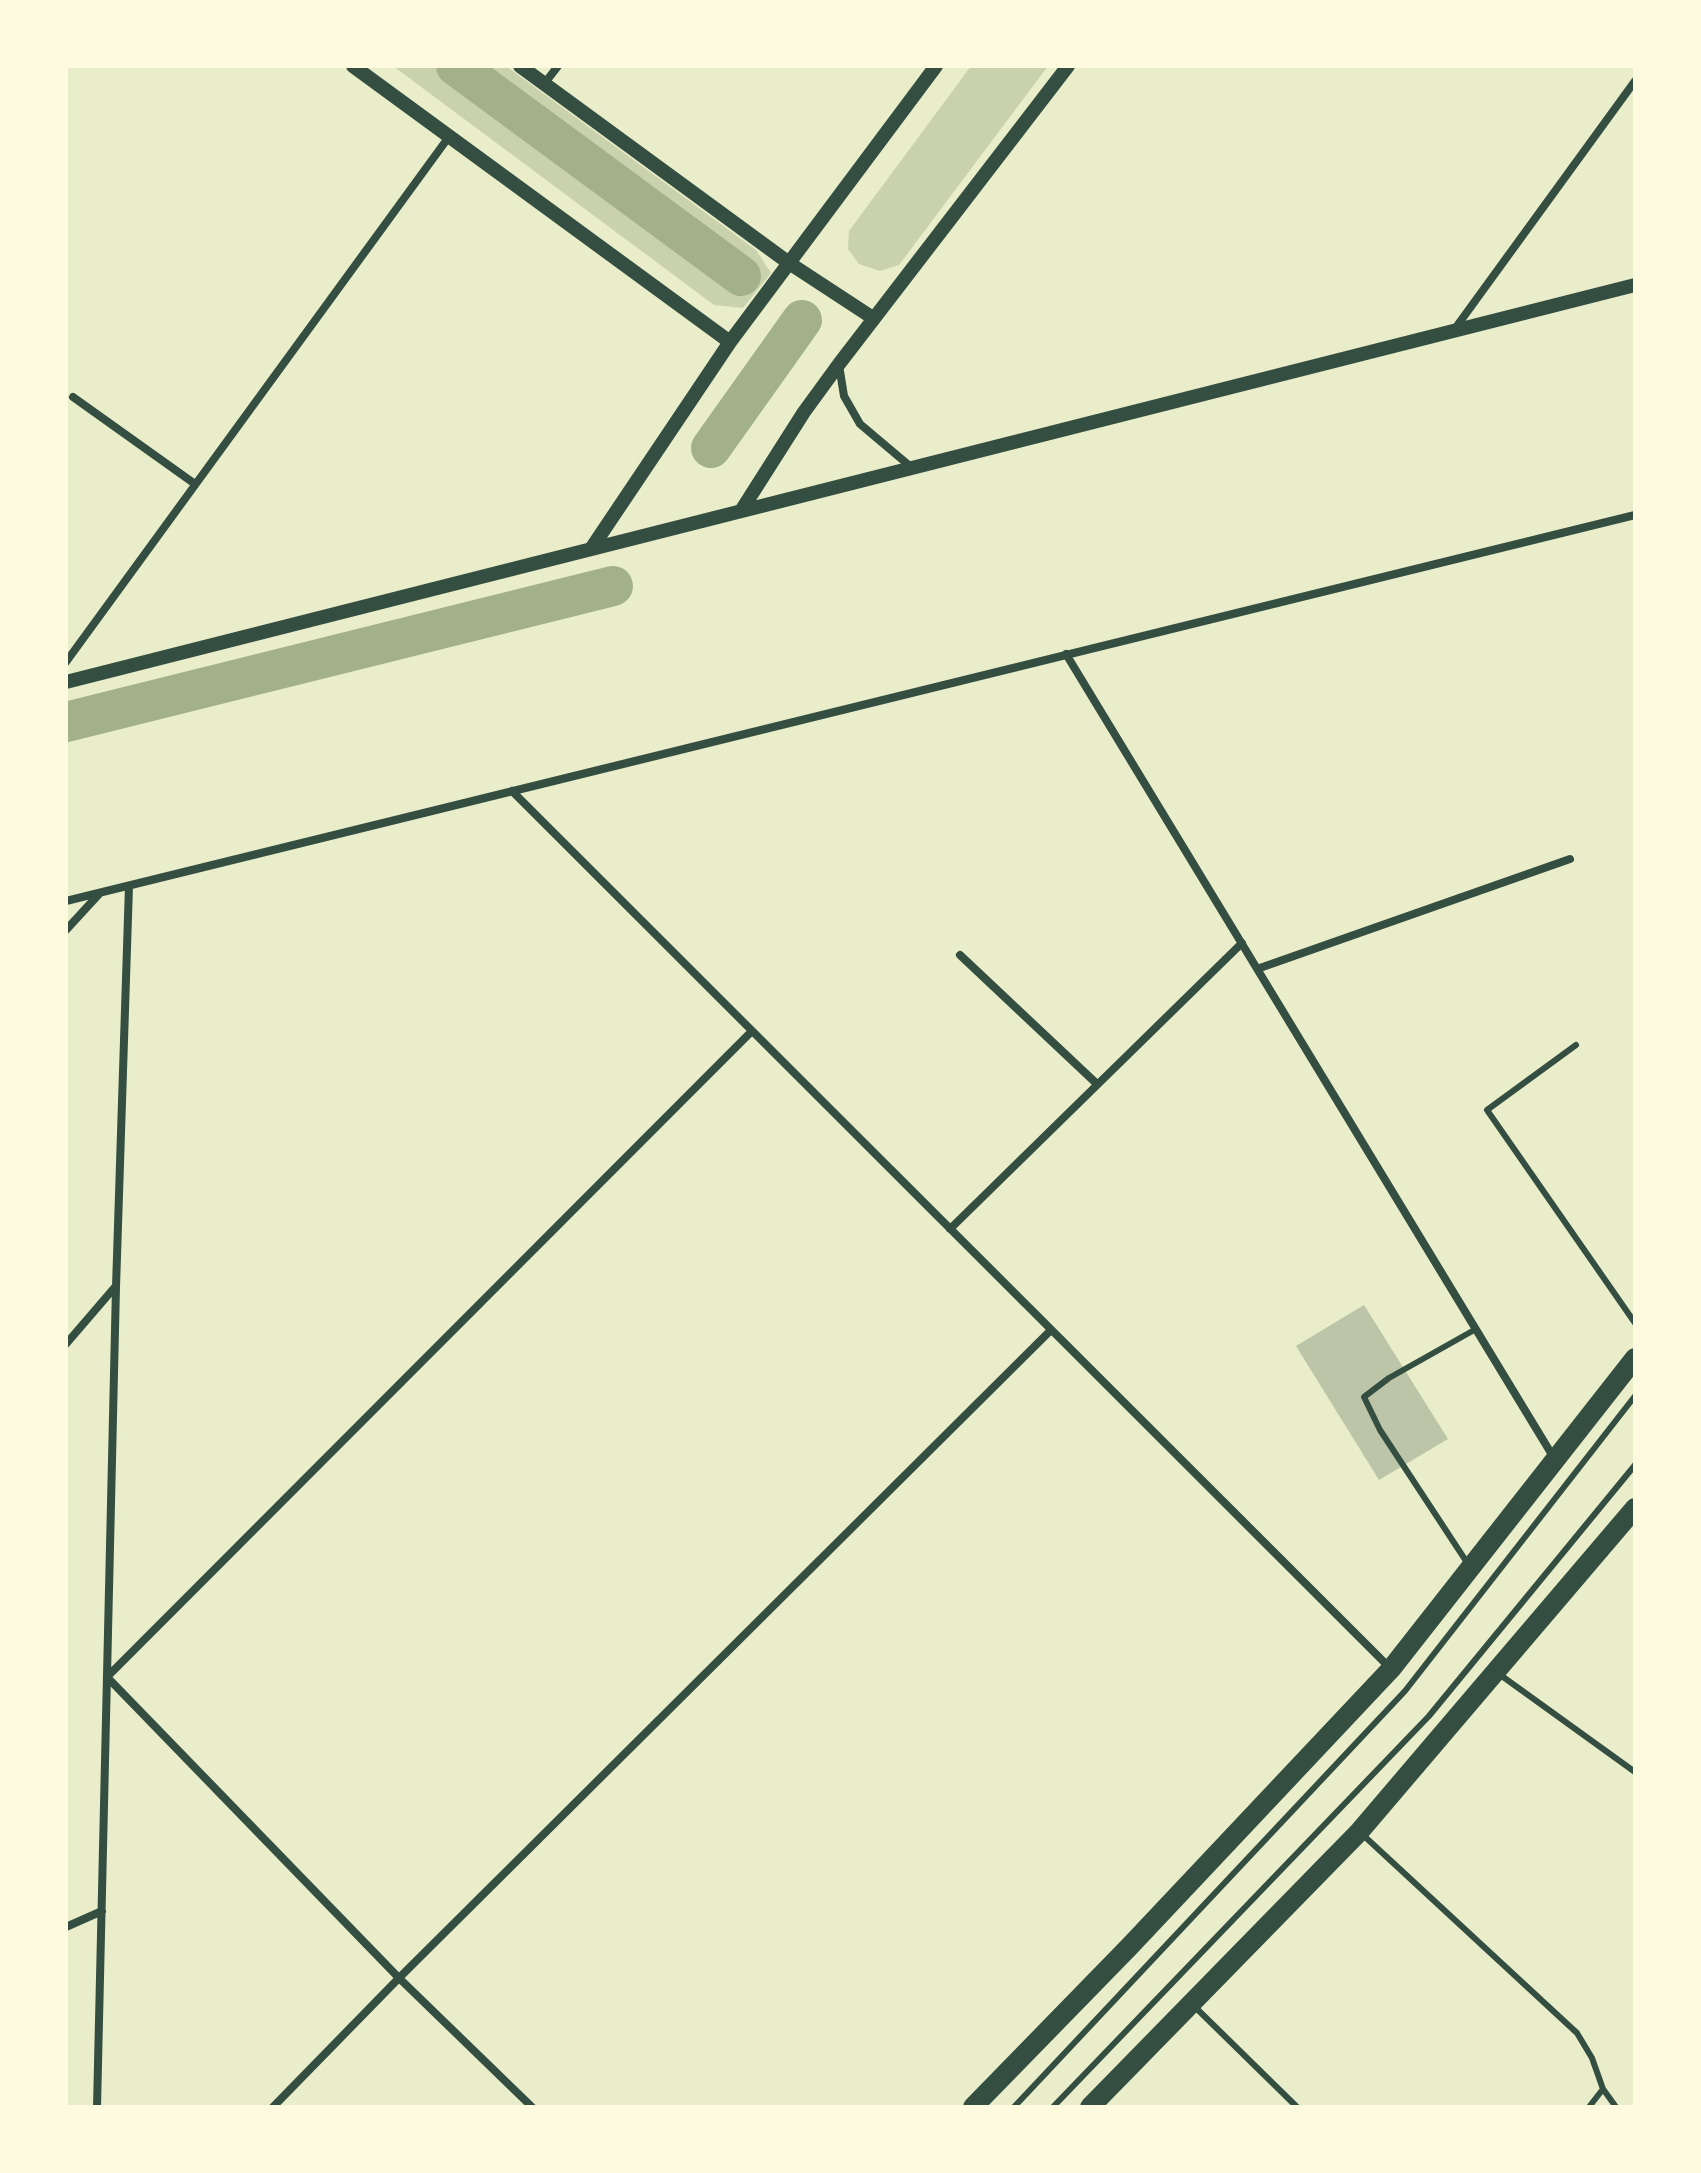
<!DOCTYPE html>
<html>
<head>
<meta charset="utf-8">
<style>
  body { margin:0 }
  #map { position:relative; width:1701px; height:2173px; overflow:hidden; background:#e9edc9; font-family:"Noto Serif",serif }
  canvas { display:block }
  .frame { position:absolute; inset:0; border:68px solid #fefae0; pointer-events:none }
</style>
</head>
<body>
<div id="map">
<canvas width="1701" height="2173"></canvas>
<div class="frame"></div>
</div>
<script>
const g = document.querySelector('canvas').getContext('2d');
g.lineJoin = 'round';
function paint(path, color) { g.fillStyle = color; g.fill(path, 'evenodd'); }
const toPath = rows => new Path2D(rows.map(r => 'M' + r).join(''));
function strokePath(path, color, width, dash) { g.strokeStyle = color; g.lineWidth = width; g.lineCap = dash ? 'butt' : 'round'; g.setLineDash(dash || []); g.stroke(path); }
paint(toPath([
  [393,66,506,66,756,250,771,273,743,308,714,305],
  [971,66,1048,66,899,265,880,271,859,264,848,249,849,231]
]), '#cad2ad');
strokePath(toPath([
  [456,66,741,276],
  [711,448,802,320],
  [66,722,613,586]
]), '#a3b18a', 40);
paint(toPath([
  [1364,1305,1448,1439,1379,1480,1296,1346]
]), '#bcc5a7');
strokePath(toPath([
  [1576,1045,1487,1110,1635,1323],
  [1468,1564,1380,1430,1364,1397,1389,1378,1476,1329],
  [1499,1674,1635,1772],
  [1363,1835,1577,2033,1592,2058,1603,2089,1589,2107],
  [1194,2006,1297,2107],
  [1603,2089,1616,2107],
  [1014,2107,1405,1691,1635,1396],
  [1053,2107,1429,1716,1635,1465]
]), '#344e41', 6);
strokePath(toPath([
  [544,84,558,66],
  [1454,330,1635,81],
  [839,365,844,396,860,424,911,467],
  [73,397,195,484],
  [1066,654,1554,1458],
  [66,662,448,138],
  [512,791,1391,1669],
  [66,901,1635,515],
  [66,930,100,893],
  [960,955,1097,1084],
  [1257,969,1570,859],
  [950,1229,1242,943],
  [66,1344,115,1287],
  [66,1927,102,1911],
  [97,2107,116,1287,129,886],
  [273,2107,399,1978,1051,1330],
  [532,2107,399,1978,107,1677,752,1031]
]), '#344e41', 8);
strokePath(toPath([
  [353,66,730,342],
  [520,66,789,263,873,318],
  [741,511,804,412,839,364,1068,66],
  [591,549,730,342,936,66],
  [66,682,1635,285]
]), '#344e41', 14);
strokePath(toPath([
  [973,2107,1130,1946,1391,1669,1635,1358],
  [1090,2107,1359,1832,1635,1508]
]), '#344e41', 20);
</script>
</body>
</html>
